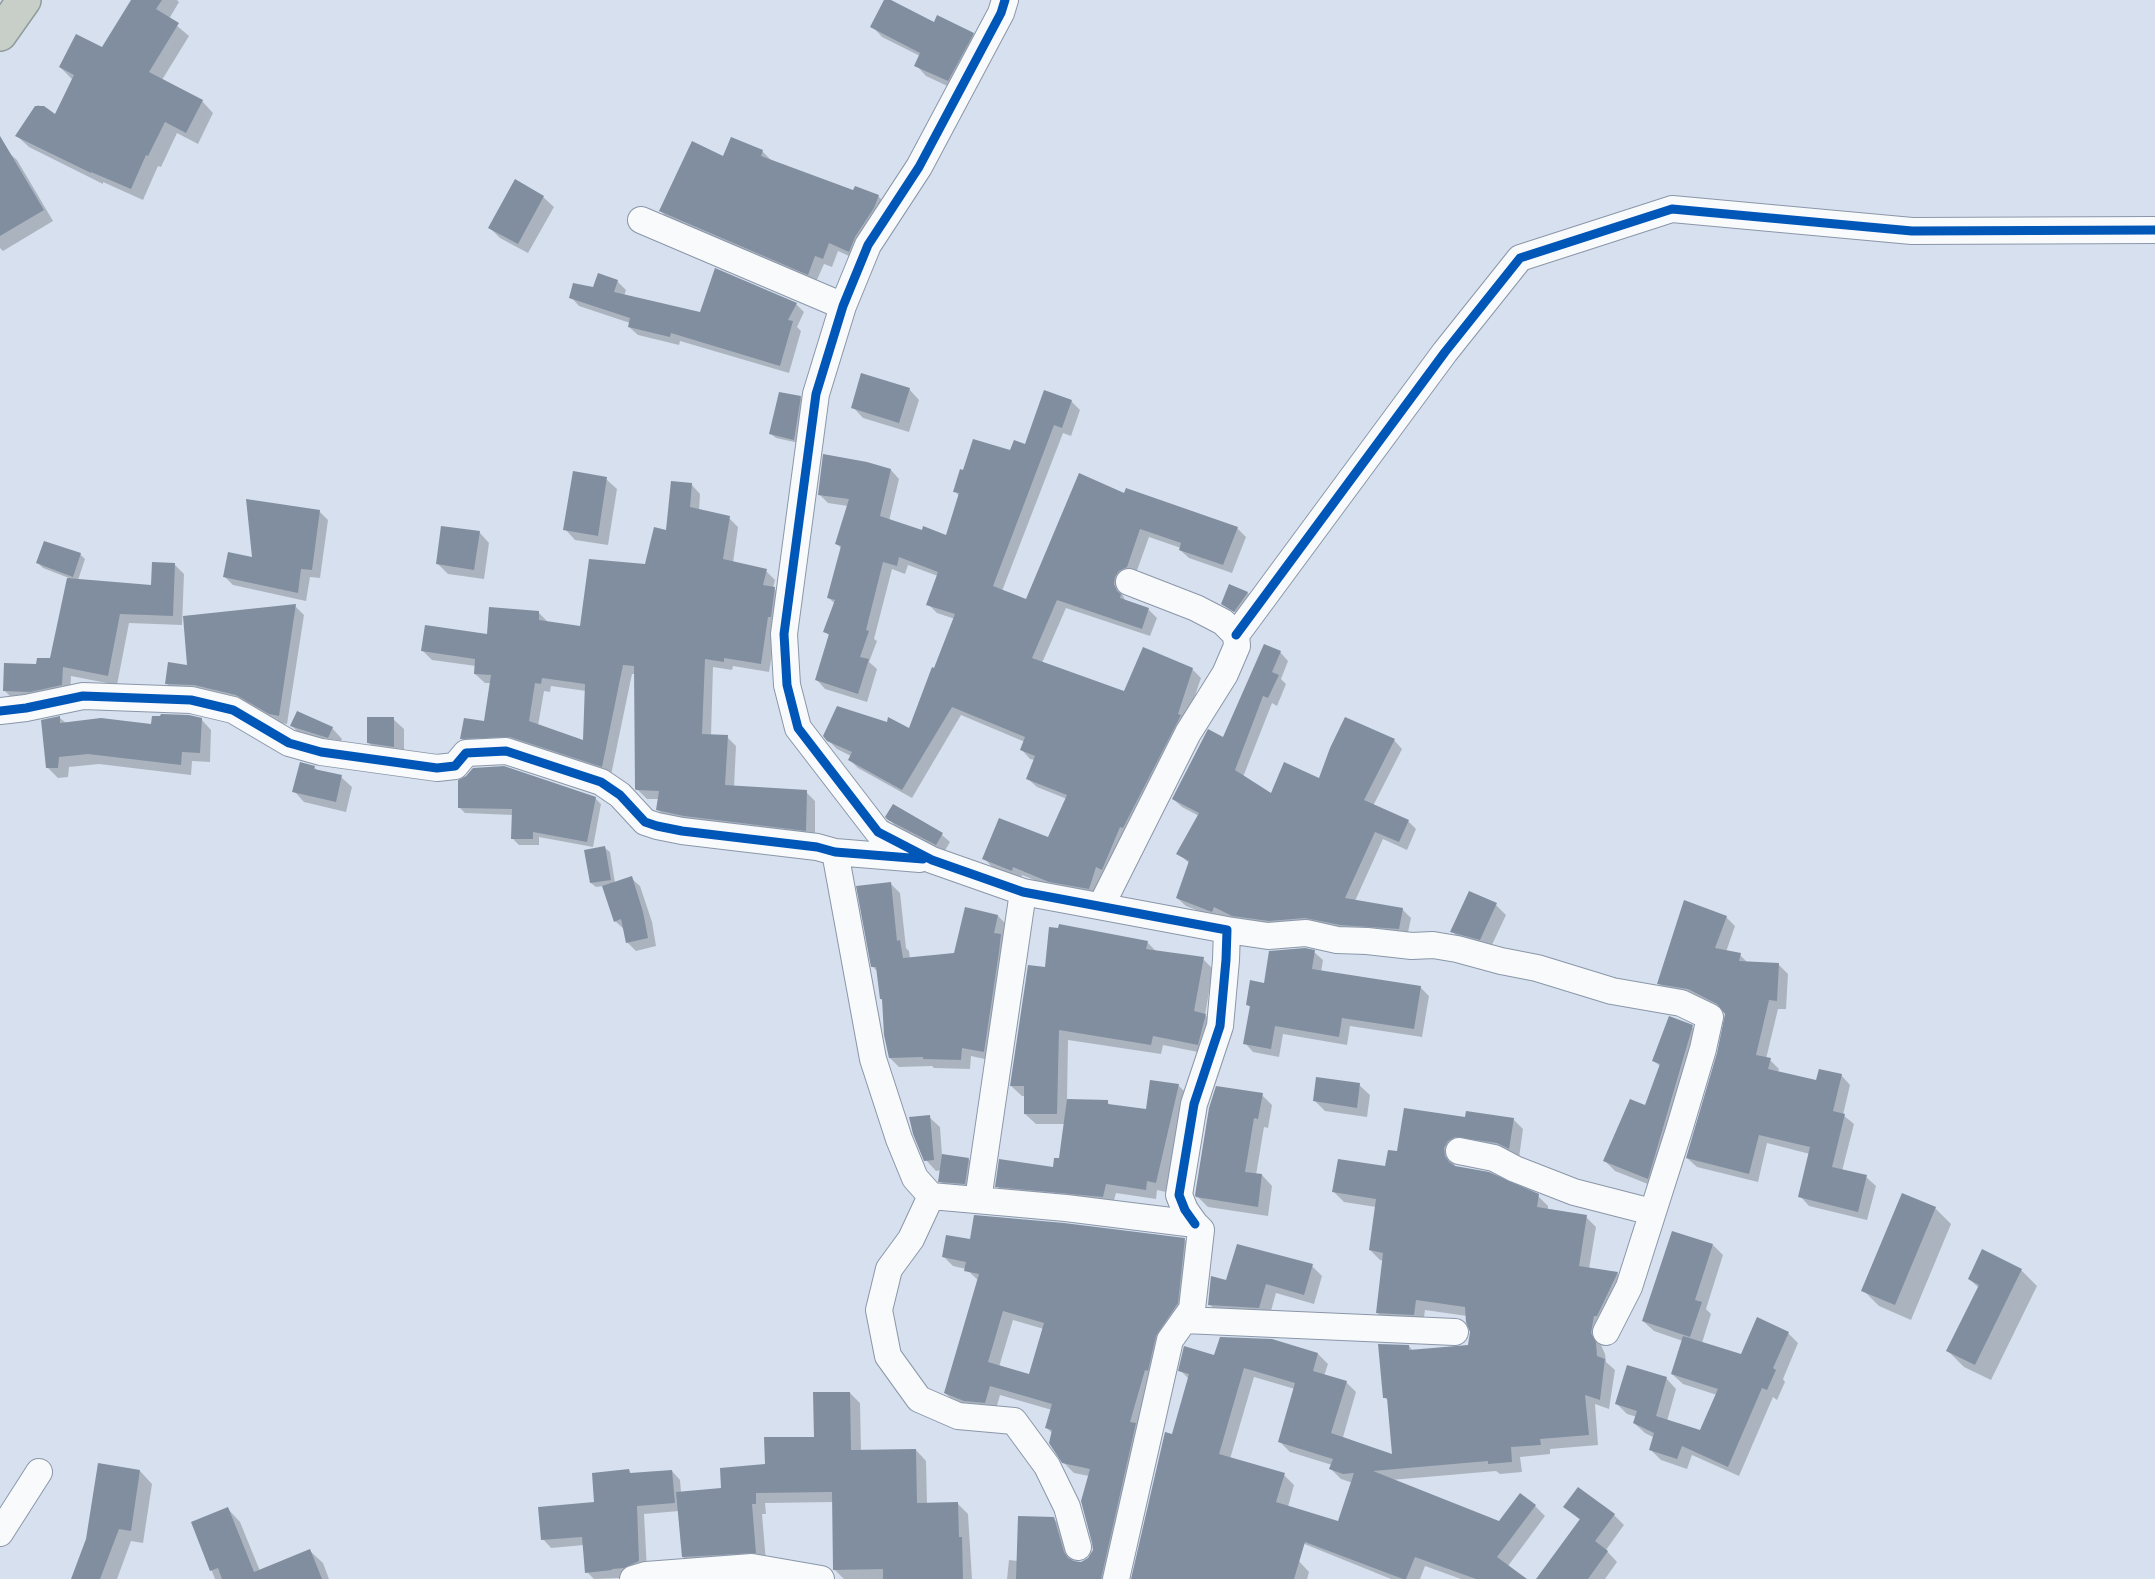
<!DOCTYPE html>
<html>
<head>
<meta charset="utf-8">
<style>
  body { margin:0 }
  canvas { display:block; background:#d6e0ee }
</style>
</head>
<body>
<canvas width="2155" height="1579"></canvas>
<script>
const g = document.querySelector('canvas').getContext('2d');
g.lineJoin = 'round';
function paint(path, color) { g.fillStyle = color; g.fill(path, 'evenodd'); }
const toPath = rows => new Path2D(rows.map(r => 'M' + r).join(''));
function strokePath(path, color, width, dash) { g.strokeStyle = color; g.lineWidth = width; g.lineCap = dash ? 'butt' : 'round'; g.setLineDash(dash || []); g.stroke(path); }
paint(toPath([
  [133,0,177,0,179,2,169,19,189,36,162,80,202,101,213,113,198,144,177,133,161,167,158,166,143,200,103,182,103,184,29,147,17,136,38,105,55,116,72,79,60,67,102,49],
  [885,0,935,24,973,34,983,44,958,91,926,76,916,65,920,56,882,37,872,26],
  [7,151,17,160,53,221,3,251,0,248,0,161],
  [762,151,771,160,854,192,878,196,887,205,858,260,838,251,832,267,824,264,816,282,669,220,661,211,724,158],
  [543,197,554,207,528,253,500,238,490,228],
  [617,281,626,290,624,296,701,314,796,304,804,312,797,327,801,331,789,373,680,341,679,345,638,335,629,327,630,323,579,306,571,297],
  [909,389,919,400,909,432,863,418,853,407],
  [800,397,805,402,799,443,776,438,771,434],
  [1071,401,1080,410,1071,436,1063,433,1002,591,1026,601,1125,495,1237,528,1246,537,1232,573,1189,558,1180,550,1181,548,1149,537,1135,576,1123,586,1122,594,1125,600,1148,609,1157,618,1150,636,1066,608,1042,663,1125,693,1192,669,1201,678,1186,722,1098,897,1059,890,1022,875,1021,879,992,867,984,858,1048,839,1067,799,1037,787,1028,779,1035,760,1030,759,1022,750,1025,742,961,715,912,798,858,768,849,759,851,756,837,749,828,740,910,731,955,619,937,613,928,604,938,576,908,565,905,574,892,569,874,639,877,641,869,662,877,669,867,702,825,689,817,680,830,636,825,632,835,604,829,598,842,549,837,544,848,506,828,503,819,494,891,470,899,479,889,521,947,537,959,496,955,491,964,472,1026,446],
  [606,479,617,489,608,545,575,540,565,529],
  [691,484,700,494,699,511,729,518,738,527,733,563,766,571,775,580,773,588,784,597,777,625,769,672,733,666,732,670,713,667,711,736,727,737,736,746,734,787,806,792,815,801,815,839,666,818,657,809,659,799,647,799,636,788,636,674,632,674,611,775,471,748,462,739,485,723,491,683,485,683,475,674,476,666,432,660,423,651,488,636,539,613,548,622,582,628,646,566],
  [551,686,586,691,584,742,538,726,544,691,550,692],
  [319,511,328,520,320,578,310,577,306,601,233,585,224,576,254,559],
  [479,532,489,543,484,579,448,574,438,564],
  [80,554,85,559,78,580,152,586,175,565,184,574,182,625,129,623,117,685,71,676,70,694,13,699,4,690,38,665,51,660,69,578,43,568,38,563],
  [1230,586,1248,593,1252,598,1240,616,1223,604],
  [295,606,304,615,287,724,280,723,247,704,176,693,167,684],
  [1280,652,1288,661,1281,679,1286,684,1277,706,1272,703,1243,777,1271,795,1320,780,1394,740,1402,749,1373,806,1408,821,1416,829,1407,850,1383,839,1355,901,1402,909,1411,918,1407,937,1242,923,1222,915,1220,919,1186,906,1177,898,1190,864,1178,853,1199,816,1182,807,1173,799,1224,739],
  [60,718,66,723,153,726,201,719,211,730,210,762,192,761,191,775,99,764,69,767,68,777,58,778,47,767],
  [393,719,404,729,404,756,379,753,369,743],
  [292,726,332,728,342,739,338,747,302,736],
  [314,767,318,771,341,777,352,787,346,812,304,802,294,791],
  [595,798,601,804,593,847,539,837,539,845,519,845,513,839,513,815,465,813,459,807],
  [889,819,942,835,950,842,944,852,897,828],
  [605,848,610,852,615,883,631,878,640,886,652,922,656,946,636,951,627,942,625,930,615,921,604,886,596,887,591,883],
  [891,884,900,893,906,948,909,951,910,959,955,955,998,916,1007,925,994,1061,971,1056,970,1069,934,1068,932,1066,899,1067,890,1058,884,1002,881,999,878,972,873,967],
  [1496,905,1506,915,1490,949,1462,942,1452,931],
  [1726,917,1735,926,1726,952,1740,955,1748,963,1779,965,1788,974,1786,1009,1778,1009,1766,1059,1770,1060,1779,1069,1778,1072,1817,1082,1841,1075,1850,1085,1843,1115,1854,1124,1842,1171,1866,1177,1876,1186,1867,1220,1809,1206,1800,1196,1810,1154,1767,1143,1758,1182,1697,1167,1687,1158,1719,1054,1726,1014,1724,1011,1698,998,1668,992,1658,983],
  [1147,942,1157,952,1203,959,1213,969,1205,1015,1215,1025,1208,1054,1163,1045,1161,1054,1068,1040,1067,1100,1107,1102,1111,1106,1147,1110,1178,1085,1188,1095,1166,1192,1157,1190,1156,1199,1116,1193,1112,1207,1007,1196,997,1186,1054,1169,1060,1160,1065,1124,1036,1124,1025,1114,1025,1096,1022,1096,1011,1086,1046,968],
  [1314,952,1323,960,1321,972,1421,988,1429,996,1422,1037,1350,1026,1347,1045,1283,1034,1279,1057,1253,1052,1245,1043,1251,1008,1248,1005,1265,984],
  [1692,1027,1702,1037,1658,1188,1615,1171,1605,1161,1645,1107,1661,1067,1654,1061],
  [1359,1085,1370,1095,1367,1117,1325,1111,1315,1101],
  [1262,1095,1272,1105,1268,1128,1264,1127,1256,1175,1262,1175,1272,1186,1268,1216,1208,1207,1198,1197],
  [929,1117,940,1127,942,1155,968,1159,979,1169,975,1194,950,1191,940,1181,941,1170,936,1171,926,1160],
  [1466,1119,1513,1119,1523,1129,1519,1158,1454,1158,1455,1167,1538,1196,1548,1206,1548,1211,1586,1217,1596,1227,1589,1269,1617,1273,1627,1283,1603,1325,1601,1345,1605,1354,1606,1362,1615,1370,1609,1409,1595,1404,1598,1445,1550,1449,1550,1454,1520,1457,1522,1472,1500,1474,1496,1471,1391,1480,1500,1523,1535,1506,1545,1516,1508,1566,1524,1579,1461,1579,1425,1566,1420,1579,1391,1579,1270,1530,1309,1572,1307,1579,1133,1579,1189,1379,1180,1370,1272,1340,1318,1354,1328,1364,1324,1376,1346,1382,1356,1392,1343,1437,1393,1456,1389,1401,1385,1398,1409,1346,1413,1351,1469,1346,1471,1332,1467,1316,1425,1310,1423,1325,1388,1323,1377,1313,1384,1261,1380,1260,1370,1250,1376,1207,1344,1202,1334,1192,1387,1168,1399,1153],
  [1254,1377,1295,1389,1280,1442,1290,1452,1332,1465,1331,1469,1341,1479,1353,1483,1339,1523,1288,1507,1294,1485,1284,1475,1230,1459],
  [1935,1208,1951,1224,1911,1320,1879,1306,1863,1290],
  [1184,1239,1194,1249,1113,1579,1007,1579,1009,1560,1018,1561,1054,1519,1064,1529,1073,1563,1083,1563,1090,1558,1094,1552,1089,1476,1074,1473,1063,1462,1053,1434,1047,1428,1052,1410,1000,1395,995,1413,956,1403,945,1393,979,1281,966,1269,953,1266,943,1256,971,1241],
  [1013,1320,1044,1329,1030,1376,999,1367],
  [1713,1245,1723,1255,1706,1309,1711,1314,1702,1343,1741,1356,1788,1333,1798,1343,1783,1379,1785,1382,1777,1400,1773,1397,1739,1476,1692,1455,1687,1469,1661,1460,1651,1450,1655,1438,1645,1433,1634,1423,1637,1417,1627,1414,1617,1404,1666,1378,1676,1389,1667,1421,1701,1432,1717,1395,1683,1384,1672,1374,1683,1341,1654,1331,1643,1321],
  [1312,1266,1322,1276,1314,1304,1276,1293,1269,1318,1220,1314,1209,1304,1227,1282],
  [2021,1270,2037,1286,1991,1380,1964,1367,1948,1351,1979,1288,1969,1279],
  [850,1393,860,1403,861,1451,916,1450,926,1461,927,1504,958,1504,968,1514,972,1579,844,1579,834,1569,833,1502,765,1503,766,1514,762,1514,766,1562,694,1567,683,1557,679,1511,644,1514,647,1570,633,1575,620,1576,620,1578,594,1579,587,1572,584,1545,551,1548,543,1539,596,1504,629,1471,632,1475,672,1471,680,1480,681,1493,723,1489,815,1438],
  [140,1471,152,1484,143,1543,131,1541,117,1579,72,1579],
  [1565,1507,1614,1515,1624,1525,1606,1550,1617,1562,1605,1579,1538,1579,1580,1520],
  [228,1509,240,1522,260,1571,310,1551,323,1563,329,1579,215,1579,193,1523]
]), '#0003');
paint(toPath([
  [131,0,162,0,156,9,179,23,149,72,203,100,186,133,165,122,148,156,146,155,131,189,91,172,91,173,15,136,35,106,44,106,55,114,74,75,59,67,76,34,102,47],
  [884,0,891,0,934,22,937,15,974,33,948,81,914,66,920,53,870,27],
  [0,136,44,210,0,236],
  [731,137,763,150,761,156,853,190,855,186,879,195,874,208,855,237,849,252,829,243,823,259,815,256,808,275,659,211,692,141,723,156],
  [515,179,544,196,518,244,488,228],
  [715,268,797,303,788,320,793,321,780,366,671,333,670,337,628,327,630,318,569,298,573,283,593,287,598,273,618,280,614,292,700,312],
  [861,373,910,388,899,423,851,408],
  [1044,390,1072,400,1062,428,1054,425,993,586,1026,599,1079,473,1124,493,1126,488,1238,527,1223,565,1179,550,1181,543,1140,529,1127,567,1119,571,1115,577,1114,584,1117,591,1121,594,1120,598,1149,608,1142,629,1057,600,1032,658,1124,691,1143,647,1193,668,1178,714,1181,715,1123,828,1120,827,1102,870,1096,867,1089,889,1049,882,1013,867,1012,871,982,859,999,818,1048,837,1067,795,1026,779,1035,756,1020,750,1025,737,952,707,902,790,848,760,852,752,827,741,823,736,837,706,887,722,888,717,909,728,932,667,934,668,955,614,926,605,938,572,899,557,897,566,883,562,866,630,869,631,860,657,869,659,858,694,815,680,829,634,823,632,835,600,827,598,841,546,835,544,849,499,818,495,823,454,867,462,891,469,880,516,922,530,923,526,946,535,959,493,953,492,960,469,963,470,973,439,1010,450,1014,440,1025,444],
  [779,392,801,396,794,440,769,434],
  [573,471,607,477,598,536,563,530],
  [671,481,692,483,690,507,730,516,723,559,767,569,763,585,775,587,771,617,768,617,761,664,724,658,724,662,705,659,702,734,728,735,725,785,807,790,806,831,684,816,656,810,659,791,636,790,635,789,634,666,623,665,602,767,510,737,460,739,464,718,484,721,491,675,474,674,475,659,421,651,425,625,487,634,489,607,539,611,539,620,580,626,589,559,645,564,654,527,666,530],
  [542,678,585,684,583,740,529,721,535,683,541,684],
  [246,499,320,510,312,570,301,569,298,593,223,577,228,552,252,557],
  [441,526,480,531,474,570,436,564],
  [44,541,81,553,73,577,36,563],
  [152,562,175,563,173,616,120,614,108,676,63,667,62,685,30,692,3,691,4,663,36,664,37,658,50,658,67,578,151,585],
  [1229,584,1248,592,1234,612,1221,604],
  [296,604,279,716,269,714,236,695,194,685,165,684,168,662,187,665,183,616],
  [1264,644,1281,651,1272,672,1279,675,1268,698,1263,696,1235,770,1271,793,1284,762,1319,778,1330,748,1345,717,1395,739,1364,800,1409,820,1399,842,1375,832,1345,898,1403,908,1399,929,1340,925,1305,918,1269,921,1232,916,1214,907,1212,912,1176,898,1189,861,1176,854,1199,813,1172,799,1208,729,1223,737],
  [297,711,333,727,328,738,290,726],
  [161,714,189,715,202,718,200,753,182,752,181,765,88,754,59,757,58,768,46,768,41,720,60,716,60,723,101,718,151,724,152,716,160,716],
  [367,717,394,717,394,747,367,743],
  [300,762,315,766,314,769,342,775,336,802,292,792],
  [504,766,596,797,587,842,533,832,533,839,511,839,512,809,458,808,458,780,466,776,473,768],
  [893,804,943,833,936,845,888,820,885,817],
  [605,846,611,880,590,883,584,850],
  [632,876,643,912,648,938,626,943,621,919,614,922,602,886],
  [891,882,897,941,900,940,903,958,954,953,965,907,998,915,994,933,1001,934,999,952,984,1052,962,1048,961,1060,923,1059,923,1057,889,1058,884,1035,882,999,880,999,876,967,871,967,856,886],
  [1469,891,1497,903,1480,940,1450,932],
  [1684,900,1727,916,1715,948,1741,953,1739,961,1779,963,1777,1001,1769,1000,1756,1055,1771,1058,1768,1069,1816,1080,1819,1069,1842,1074,1833,1111,1845,1114,1832,1167,1867,1175,1858,1212,1798,1197,1810,1147,1759,1135,1749,1174,1686,1158,1717,1053,1725,1014,1717,1004,1688,989,1657,984],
  [1059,924,1148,941,1146,949,1204,957,1194,1011,1206,1014,1198,1045,1153,1036,1151,1045,1059,1030,1057,1114,1024,1114,1024,1086,1010,1086,1028,965,1045,967,1049,927,1058,928],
  [1305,948,1315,950,1312,969,1421,986,1414,1029,1342,1018,1339,1037,1275,1026,1271,1049,1243,1044,1250,1006,1246,1005,1250,980,1264,983,1269,951],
  [1669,1016,1693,1025,1648,1179,1603,1161,1630,1099,1645,1105,1660,1064,1652,1061],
  [1316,1077,1360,1083,1357,1108,1313,1101],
  [1150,1080,1179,1084,1156,1183,1147,1181,1146,1190,1106,1184,1103,1197,995,1187,999,1159,1053,1167,1054,1158,1059,1158,1067,1099,1108,1100,1108,1104,1146,1109],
  [1216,1086,1263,1093,1258,1119,1254,1118,1245,1172,1262,1174,1258,1207,1196,1197,1195,1195,1209,1108],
  [1404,1108,1465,1117,1466,1111,1514,1118,1509,1149,1497,1143,1455,1137,1448,1141,1444,1148,1445,1156,1449,1162,1455,1166,1489,1172,1539,1194,1537,1207,1587,1215,1579,1266,1618,1272,1597,1316,1594,1316,1591,1333,1596,1342,1597,1356,1605,1359,1600,1400,1585,1395,1589,1435,1540,1439,1541,1445,1511,1447,1512,1462,1488,1464,1488,1461,1373,1471,1499,1521,1520,1493,1536,1505,1497,1557,1527,1579,1476,1579,1415,1557,1406,1579,1403,1579,1305,1542,1294,1579,1131,1579,1165,1432,1172,1434,1189,1374,1178,1371,1184,1346,1214,1355,1220,1337,1272,1339,1318,1353,1313,1371,1347,1381,1331,1433,1392,1454,1387,1398,1383,1398,1378,1344,1409,1345,1409,1350,1468,1345,1470,1332,1466,1322,1465,1307,1416,1300,1414,1315,1376,1313,1383,1253,1369,1250,1376,1199,1332,1192,1338,1159,1385,1166,1388,1150,1397,1151],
  [1244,1368,1295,1383,1278,1442,1333,1459,1329,1469,1343,1474,1354,1473,1338,1521,1276,1502,1285,1473,1219,1454],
  [930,1115,934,1160,924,1161,913,1134,909,1117],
  [942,1154,969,1158,965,1184,938,1182],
  [1902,1193,1936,1207,1895,1305,1861,1291],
  [974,1215,1064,1223,1185,1238,1178,1303,1156,1336,1148,1371,1145,1370,1130,1422,1136,1423,1101,1579,1016,1579,1018,1516,1054,1517,1064,1552,1068,1558,1074,1561,1081,1562,1088,1558,1093,1550,1092,1543,1081,1501,1090,1469,1062,1463,1049,1443,1052,1430,1045,1428,1052,1404,990,1386,985,1403,964,1401,944,1393,979,1274,964,1271,966,1262,942,1257,946,1235,970,1239],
  [1003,1311,1044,1323,1029,1374,988,1362],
  [1672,1231,1713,1244,1695,1300,1702,1302,1690,1337,1642,1321],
  [1237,1244,1313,1264,1304,1295,1266,1284,1259,1308,1208,1305,1211,1276,1226,1280],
  [1982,1249,2022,1269,1975,1365,1946,1351,1979,1285,1968,1279],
  [1757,1317,1789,1332,1773,1368,1776,1370,1767,1390,1762,1388,1728,1467,1682,1446,1677,1459,1649,1450,1654,1433,1633,1423,1637,1411,1615,1404,1627,1365,1667,1377,1656,1416,1700,1430,1718,1389,1671,1374,1683,1336,1741,1354],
  [813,1392,850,1392,851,1450,916,1449,917,1503,958,1502,959,1537,962,1537,963,1579,883,1579,883,1569,833,1570,832,1492,756,1493,756,1504,752,1504,756,1553,682,1557,676,1492,721,1488,720,1468,765,1464,764,1437,814,1437],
  [98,1463,140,1470,131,1531,119,1529,100,1579,71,1579,86,1539],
  [629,1469,630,1473,672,1470,675,1503,637,1506,639,1561,624,1568,612,1569,612,1570,585,1573,582,1537,541,1540,538,1507,594,1502,592,1473],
  [1578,1487,1615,1514,1595,1541,1608,1551,1588,1579,1536,1579,1580,1519,1563,1507],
  [228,1507,254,1572,310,1549,322,1579,222,1579,218,1568,210,1571,191,1522]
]), '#818e9f');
const street = toPath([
  [1005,0,1001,13,919,167,868,245,843,306,816,394,784,634,787,685,798,728,878,832,932,860,1023,892,1227,930,1226,960,1220,1026,1194,1104,1179,1195,1185,1210,1195,1224],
  [641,220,843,306],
  [1236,635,1445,352,1520,258,1672,209,1912,231,2155,230],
  [0,711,26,708,83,696,191,700,233,710,289,743,321,752,437,768,455,766,466,753,506,751,601,782,620,795,645,822,657,826,682,831,817,847,835,852,920,859],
  [835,852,873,1059,899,1139,915,1178,931,1196,1066,1208,1195,1224,1201,1230,1192,1309,1170,1340,1116,1579],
  [1101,906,1188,733,1225,674,1237,646,1236,635,1223,622,1196,608,1129,582],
  [1227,930,1268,936,1306,933,1337,940,1367,941,1412,946,1433,945,1457,949,1501,961,1537,968,1612,991,1681,1003,1710,1017,1703,1049,1679,1130,1629,1287,1606,1332],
  [1459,1151,1494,1158,1515,1169,1574,1192,1652,1212],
  [931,1196,911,1239,889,1269,879,1310,888,1356,919,1399,958,1416,1014,1421,1047,1466,1067,1507,1078,1547],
  [978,1200,1023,892],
  [1184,1320,1455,1332],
  [0,1533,39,1472],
  [633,1579,646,1575,752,1567,821,1579]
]);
const highway = toPath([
  [0,34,24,0]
]);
strokePath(street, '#8a97a9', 28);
strokePath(highway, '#909c9a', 36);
strokePath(street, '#f9fafc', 26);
strokePath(highway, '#c8cfc8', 33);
strokePath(toPath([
  [1005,0,1001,13,919,167,868,245,843,306,816,394,784,634,787,685,798,728,878,832,932,860,1023,892,1227,930,1226,960,1220,1026,1194,1104,1179,1195,1185,1210,1195,1224],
  [1236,635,1445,352,1520,258,1672,209,1912,231,2155,230],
  [0,711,26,708,83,696,191,700,233,710,289,743,321,752,437,768,455,766,466,753,506,751,601,782,620,795,645,822,657,826,682,831,817,847,835,852,923,859]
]), '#0057b8', 9);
</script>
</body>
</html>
